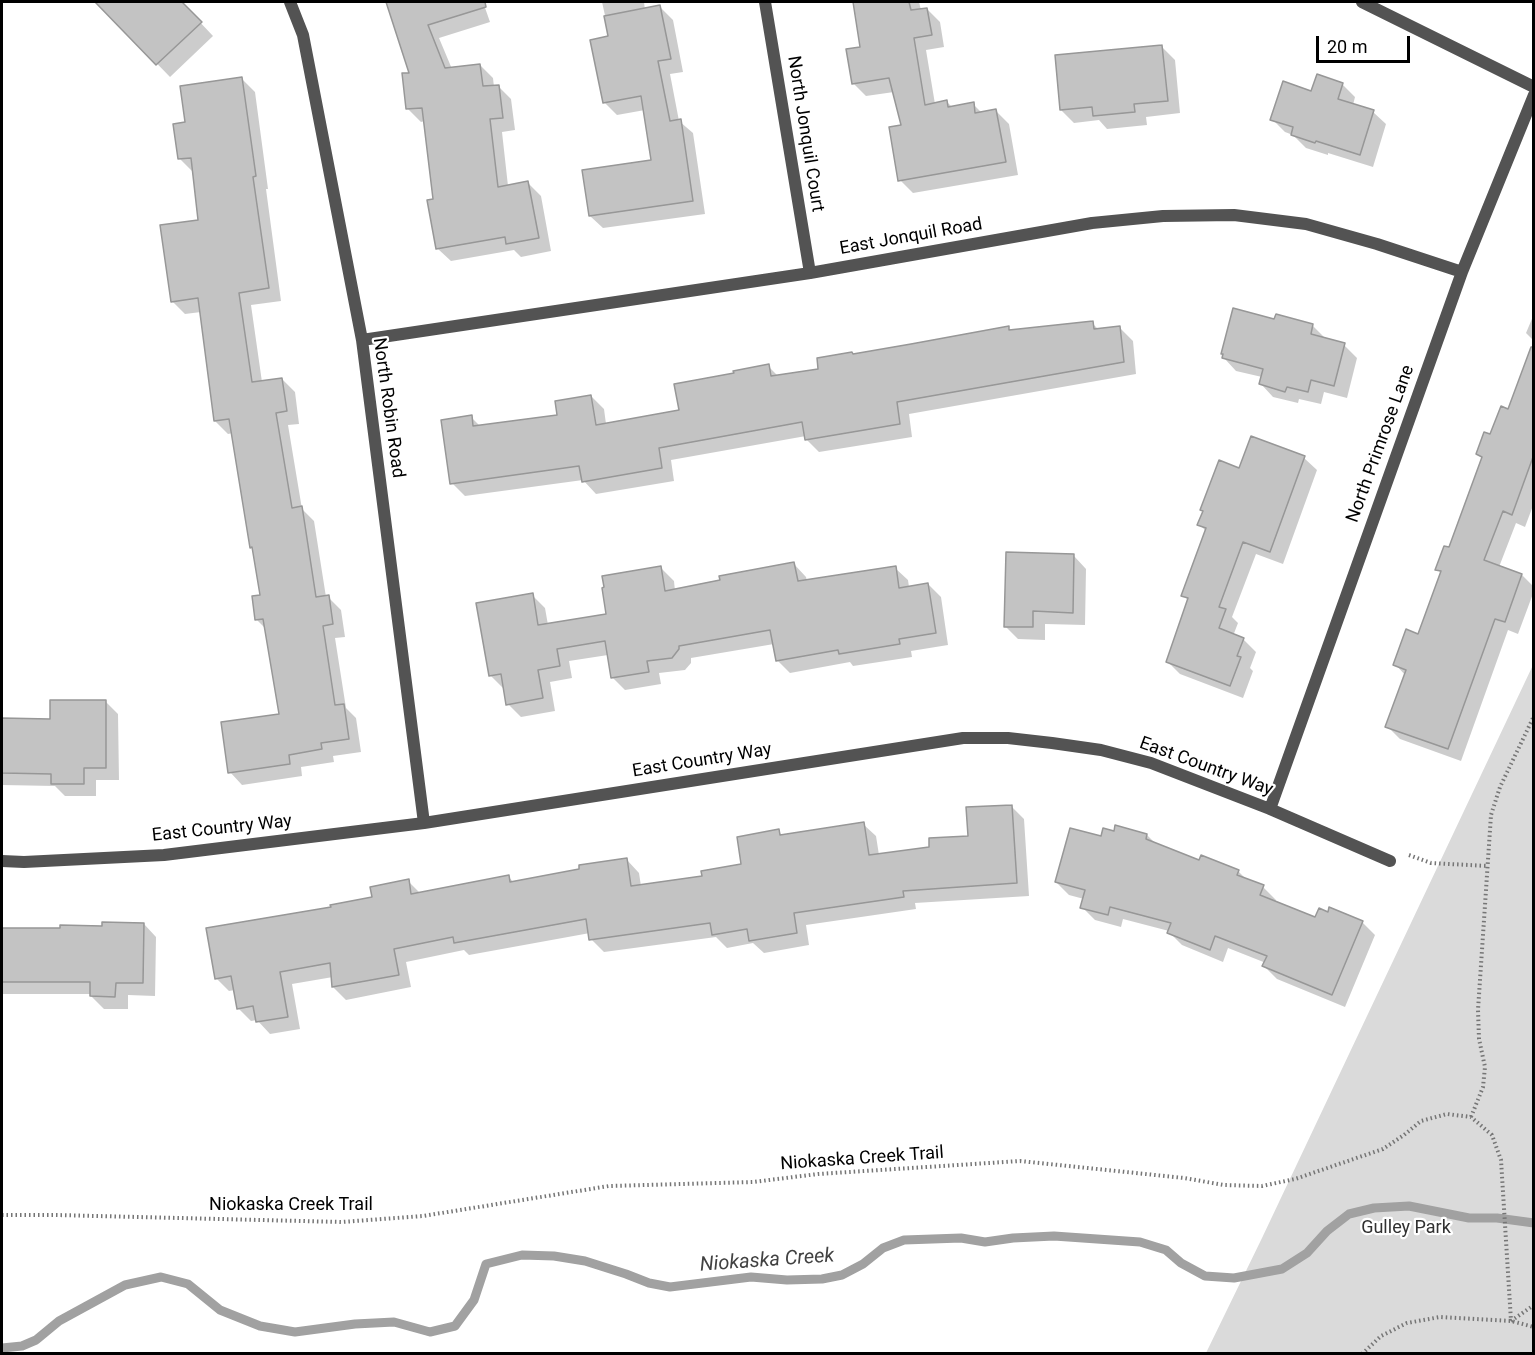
<!DOCTYPE html>
<html>
<head>
<meta charset="utf-8">
<style>
  body { margin:0 }
  #map { position:relative; width:1535px; height:1355px; overflow:hidden; background:#fff; font-family:Roboto,sans-serif }
  canvas { display:block }
  .frame { position:absolute; inset:0; border:3px solid #000; pointer-events:none }
  .scale { position:absolute; left:1316px; top:36px; width:94px; height:27px; box-sizing:border-box; border:3px solid #000; border-top:0; padding-left:8px; font-size:18px; line-height:21px; white-space:nowrap; color:#000; -webkit-text-stroke:4px #fff; paint-order:stroke }
</style>
</head>
<body>
<div id="map">
<canvas width="1535" height="1355"></canvas>
<div class="frame"></div>
<div class="scale">20 m</div>
</div>
<script>
const g = document.querySelector('canvas').getContext('2d');
g.lineJoin = 'round';
function paint(path, color) { g.fillStyle = color; g.fill(path, 'evenodd'); }
const toPath = rows => new Path2D(rows.map(r => 'M' + r).join(''));
function strokePath(path, color, width, dash) { g.strokeStyle = color; g.lineWidth = width; g.lineCap = dash ? 'butt' : 'round'; g.setLineDash(dash || []); g.stroke(path); }
function drawText(font, color, halo, rows, align = 'center') {
  g.font = font + ' Roboto,sans-serif'; g.lineWidth = 4.5; g.setLineDash([]); g.textBaseline = 'middle'; g.strokeStyle = halo; g.fillStyle = color; for (const [text, x, y, turn = 0] of rows) {
    g.save(); g.translate(x, y); g.rotate((+turn || 0) * Math.PI / 180); g.textAlign = isNaN(turn) ? turn : align; if (halo) g.strokeText(text, 0, 0); g.fillText(text, 0, 0); g.restore();
  }
}
paint(toPath([
  [1533,665,1533,1353,1206,1353,1262,1238]
]), '#dadada');
paint(toPath([
  [103,2,181,2,213,36,170,77,100,5],
  [398,2,483,2,490,22,439,38,452,69,480,65,493,78,494,87,498,86,511,99,515,130,502,132,508,186,528,183,541,196,551,251,521,257,514,250,451,261,438,249,434,200,425,121,421,122,408,109,411,74,388,4],
  [602,2,644,2,645,10,660,7,673,20,683,72,670,74,679,121,693,133,705,214,603,228,590,216,652,161,645,110,617,115,604,102,610,38],
  [854,2,919,2,921,10,927,9,940,22,944,47,926,50,935,104,947,102,953,108,973,104,983,114,996,111,1009,124,1018,175,913,193,900,180,903,126,894,92,866,96,854,84,862,48],
  [1162,47,1175,60,1180,113,1146,117,1147,125,1107,129,1099,120,1074,123,1061,110],
  [242,79,255,92,268,189,266,189,281,301,251,305,262,382,282,379,295,392,299,424,288,425,302,509,314,521,326,597,328,597,341,610,345,637,335,638,346,708,356,718,361,752,333,756,334,762,301,767,302,776,242,785,230,772,280,715,267,630,257,620,262,596,254,550,251,547,233,433,228,434,215,421,201,312,185,314,172,301,200,221,193,172,180,159,187,123],
  [1342,84,1355,97,1353,105,1373,112,1386,124,1373,167,1328,153,1328,155,1306,148,1293,135,1285,132,1272,119,1312,93],
  [1534,314,1534,341,1526,333],
  [1275,321,1312,325,1325,338,1344,345,1357,358,1347,398,1324,392,1321,404,1299,399,1298,403,1273,397,1261,384,1262,377,1236,371,1224,358],
  [1092,323,1099,330,1120,328,1133,341,1136,374,909,414,912,437,819,452,806,439,806,436,671,460,674,481,596,494,583,480,465,496,452,483,471,417,481,427,559,416,591,396,604,409,606,424,681,411,768,366,779,377,820,370,853,355,1008,328,1011,331],
  [1534,346,1534,503,1525,527,1516,523,1499,567,1522,575,1534,587,1534,591,1518,634,1508,630,1461,761,1400,739,1387,726,1406,676,1395,664,1418,636,1441,573,1437,569,1450,549,1483,459,1477,454,1509,411],
  [1304,458,1317,470,1283,564,1256,554,1232,617,1238,623,1233,636,1243,639,1256,652,1250,668,1253,671,1243,698,1180,674,1168,662,1189,601,1183,595,1206,531,1199,524,1204,512,1201,510,1240,469],
  [1074,556,1086,569,1085,625,1045,624,1045,640,1018,639,1005,626],
  [794,564,806,577,807,581,895,568,908,580,909,587,928,584,941,597,948,645,911,651,912,657,853,666,850,662,790,673,777,660,774,644,691,658,691,663,685,670,659,673,661,684,625,690,612,677,608,655,569,661,572,678,550,682,555,711,521,717,508,704,505,688,503,688,490,675,532,595,545,608,548,625,608,615,661,568,674,581,675,591],
  [105,701,118,714,119,780,96,780,96,796,65,796,55,786,2,785,2,720,52,720],
  [1011,806,1024,819,1029,896,915,903,916,909,806,925,809,945,764,953,753,943,727,948,716,937,604,952,591,939,590,933,469,955,464,950,406,962,411,987,346,1000,333,987,333,977,292,984,300,1029,270,1034,257,1020,251,1021,238,1008,235,990,229,991,216,978,332,908,374,898,408,881,421,894,508,876,514,883,627,860,639,873,641,886,704,877,743,865,778,831,783,836,863,824,876,836,879,855,931,848,970,837],
  [1147,835,1156,844,1200,862,1202,857,1239,872,1248,881,1263,887,1276,900,1275,903,1316,919,1362,922,1375,935,1345,1007,1277,979,1264,966,1266,963,1228,948,1223,962,1182,945,1169,932,1169,931,1123,919,1121,927,1095,920,1082,907,1084,899,1069,895,1056,882,1102,838],
  [144,924,156,937,155,996,128,995,128,1009,104,1009,91,996,91,994,2,994,2,929,62,929]
]), '#0003');
strokePath(toPath([
  [2,1348,22,1346,36,1340,59,1321,125,1285,161,1277,188,1284,220,1310,260,1326,295,1332,355,1324,394,1322,430,1332,455,1326,474,1300,486,1264,522,1255,554,1256,585,1261,626,1274,649,1283,670,1287,751,1277,787,1280,822,1279,842,1275,863,1264,883,1248,904,1240,961,1238,985,1242,1013,1238,1054,1236,1140,1242,1166,1250,1181,1263,1205,1276,1234,1278,1282,1269,1307,1253,1327,1231,1349,1214,1374,1208,1409,1206,1469,1218,1497,1218,1534,1223]
]), '#a1a1a1', 9);
const building = toPath([
  [95,2,182,2,202,22,156,65,95,2],
  [386,2,485,2,486,7,428,25,445,68,480,64,483,86,499,85,503,118,490,119,498,187,528,181,539,238,506,244,505,237,436,249,427,200,433,199,422,108,406,109,402,73,409,73,386,2],
  [853,2,909,2,911,10,927,8,932,35,914,38,925,105,947,100,948,107,974,102,975,113,996,109,1006,162,898,181,889,127,901,125,889,78,852,84,846,49,860,47,853,2],
  [660,5,671,59,658,61,670,121,681,119,693,201,589,216,582,170,651,160,641,96,603,103,590,40,608,36,604,16,660,5],
  [1162,45,1168,101,1134,104,1135,112,1093,116,1092,107,1060,110,1055,55,1162,45],
  [1317,74,1343,83,1338,99,1374,110,1360,155,1316,141,1315,143,1291,135,1293,127,1270,120,1283,81,1311,91,1317,74],
  [242,77,256,176,253,177,269,288,239,293,252,382,282,378,287,411,276,413,292,508,302,506,316,597,329,595,333,624,323,626,335,705,344,704,349,739,321,743,322,749,289,755,290,764,228,773,221,722,279,714,263,619,255,620,252,596,260,595,252,547,250,548,229,419,214,421,198,298,171,302,160,225,198,220,191,158,178,159,173,124,185,122,180,86,242,77],
  [1233,308,1274,319,1276,314,1313,324,1311,334,1345,343,1334,386,1311,380,1308,392,1287,387,1285,392,1259,384,1263,369,1222,358,1223,354,1221,354,1233,308],
  [1093,321,1094,329,1120,326,1124,362,897,402,900,424,805,440,802,422,659,448,662,468,582,482,579,466,450,484,441,420,472,415,473,426,557,415,555,401,591,395,596,425,679,410,674,384,734,373,733,371,769,364,771,376,818,369,817,358,852,352,853,354,911,344,1009,326,1009,330,1093,321],
  [1531,347,1533,347,1533,457,1512,515,1503,511,1484,560,1522,574,1505,622,1495,619,1448,749,1385,727,1406,670,1393,665,1406,629,1418,634,1441,571,1435,570,1444,546,1449,547,1482,457,1476,454,1484,432,1490,434,1501,406,1508,409,1531,347],
  [1251,436,1305,456,1270,552,1243,542,1219,607,1226,609,1219,628,1244,638,1237,656,1241,657,1230,686,1166,662,1188,598,1181,596,1206,528,1197,525,1203,511,1200,510,1219,460,1239,468,1251,436],
  [1006,552,1074,554,1073,613,1033,611,1033,627,1004,627,1006,552],
  [794,562,798,581,896,566,899,588,928,583,936,633,899,639,900,644,839,654,838,650,776,661,770,630,679,646,679,649,672,658,647,661,649,672,611,678,605,641,557,649,560,666,538,670,543,698,506,705,501,674,489,676,476,603,533,593,538,625,606,614,602,588,604,587,602,576,661,566,665,591,720,580,719,576,794,562],
  [50,700,106,700,106,768,84,768,84,784,51,784,51,774,2,773,2,718,50,719,50,700],
  [1012,805,1017,883,903,891,904,897,794,913,797,933,749,941,747,929,712,935,710,923,589,940,586,919,454,943,453,937,394,949,399,975,332,987,330,963,280,972,288,1017,256,1022,253,1006,237,1009,231,976,215,979,206,928,331,907,330,905,372,897,370,887,409,879,411,894,509,875,510,882,579,869,579,865,627,858,631,886,702,876,701,871,741,864,737,837,779,829,780,835,864,822,869,855,929,847,929,838,968,836,966,807,1012,805],
  [1115,825,1147,834,1146,839,1199,860,1201,855,1239,870,1237,875,1264,885,1260,895,1315,917,1319,908,1328,912,1329,907,1363,921,1332,995,1262,966,1267,956,1215,936,1210,950,1167,933,1171,923,1110,907,1108,915,1080,908,1085,890,1055,882,1070,828,1101,836,1103,828,1114,831,1115,825],
  [102,922,144,923,143,983,116,983,115,997,90,996,90,982,2,982,2,928,60,928,60,925,102,926,102,922]
]);
paint(building, '#c3c3c3');
strokePath(building, '#979797', 1.5);
strokePath(toPath([
  [1409,855,1431,863,1488,866],
  [1471,1117,1483,1087,1485,1067,1479,1039,1478,1010,1491,815,1500,787,1534,716],
  [2,1215,56,1215,342,1222,423,1216,609,1186,753,1182,818,1174,1020,1161,1184,1178,1224,1185,1262,1186,1295,1179,1383,1149,1404,1135,1421,1121,1447,1114,1471,1117,1492,1135,1501,1160,1511,1321],
  [1511,1321,1534,1305],
  [1362,1354,1381,1336,1407,1323,1440,1317,1511,1321,1534,1327]
]), '#757575', 4, [1.5, 3]);
strokePath(toPath([
  [290,2,303,35,362,340,424,823],
  [765,2,810,273],
  [362,340,810,273,1092,223,1163,216,1234,215,1306,224,1377,244,1462,272],
  [1270,809,1462,272,1534,95],
  [2,861,24,862,164,855,424,823,963,738,1008,738,1052,743,1101,750,1151,763,1270,809,1390,861]
]), '#535353', 12);
strokePath(toPath([
  [1362,2,1534,87]
]), '#535353', 12);
drawText('18px', '#000', '#fff', [
  ["North Jonquil Court",805,134,81],
  ["East Jonquil Road",911,237,-10],
  ["North Robin Road",388,408,82],
  ["North Primrose Lane",1381,444,-70],
  ["East Country Way",702,761,-9],
  ["East Country Way",1206,767,20],
  ["East Country Way",222,829,-6],
  ["Niokaska Creek Trail",862,1159,-4],
  ["Niokaska Creek Trail",291,1205]
]);
drawText('18px', '#313131', '#fff', [
  ["Gulley Park",1406,1228]
]);
drawText('italic 20px', '#424242', '#fff', [
  ["Niokaska Creek",767,1261,-4]
]);
</script>
</body>
</html>
